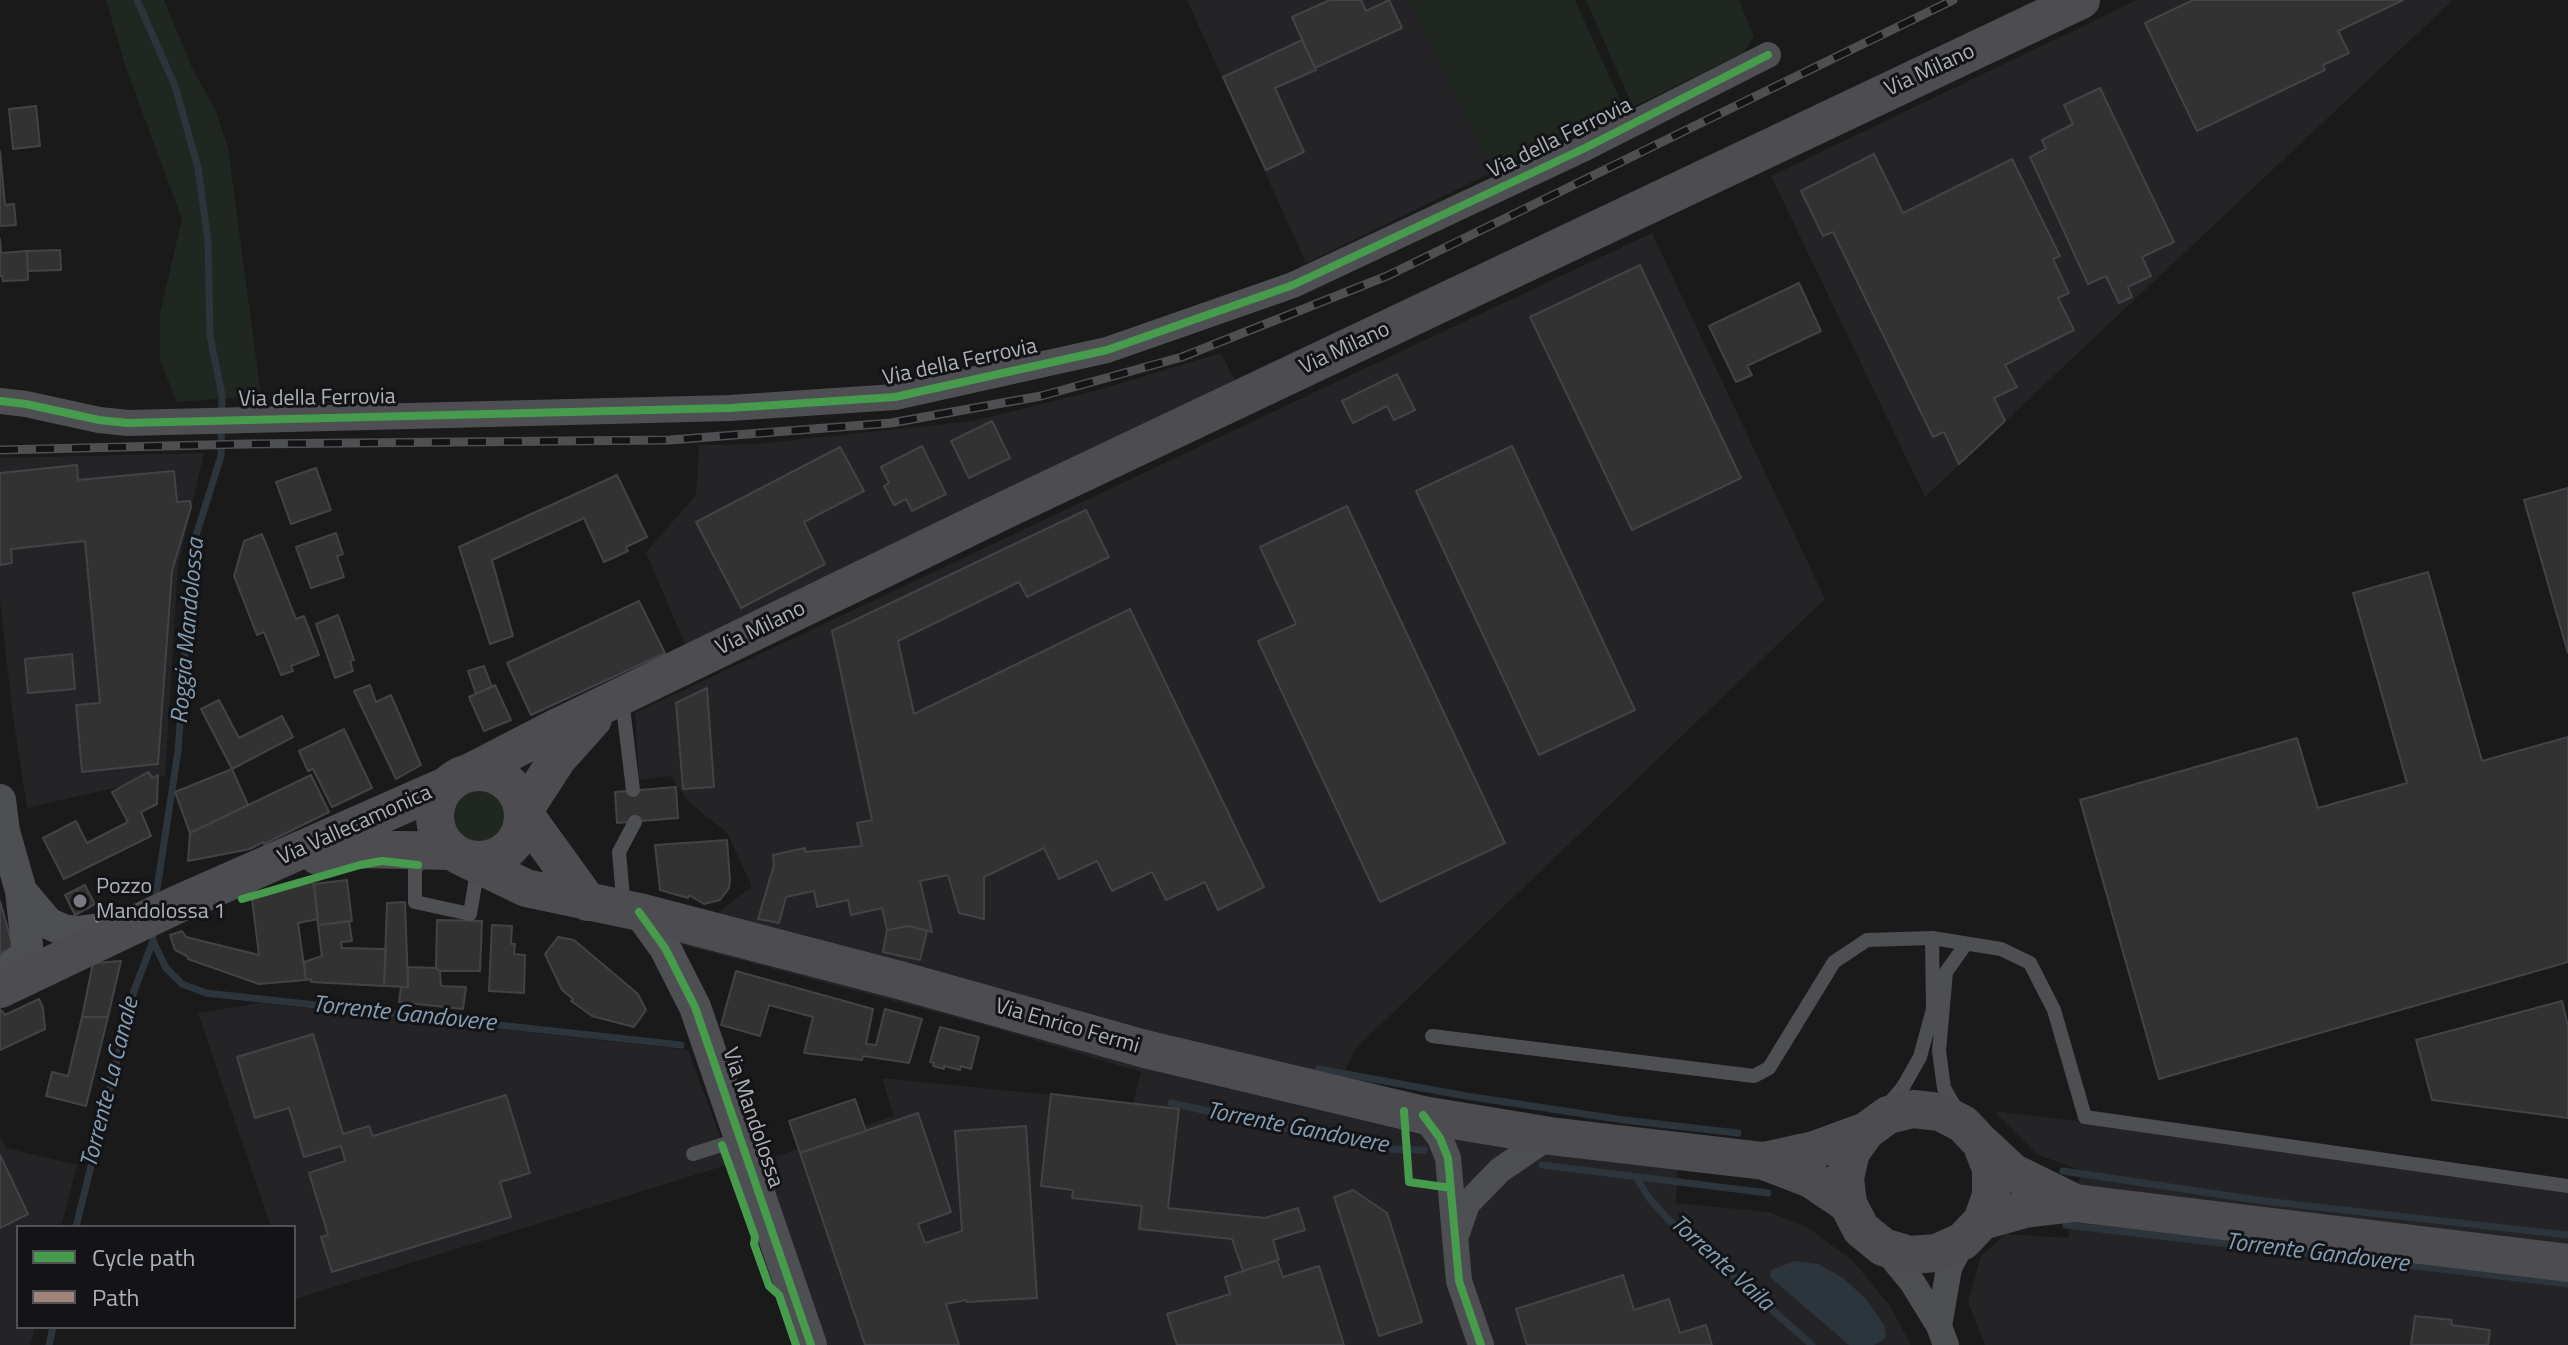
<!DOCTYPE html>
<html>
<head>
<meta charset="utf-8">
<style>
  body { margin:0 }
  #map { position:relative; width:2568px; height:1345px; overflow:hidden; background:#1a1a1a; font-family:"Titillium Web",sans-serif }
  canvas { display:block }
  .legend { position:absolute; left:16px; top:1225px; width:280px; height:104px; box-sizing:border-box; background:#141416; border:2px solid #505258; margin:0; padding:10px 14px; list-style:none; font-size:24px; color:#abb0ba }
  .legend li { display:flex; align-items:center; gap:16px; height:40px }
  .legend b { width:40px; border:2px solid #505258 }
</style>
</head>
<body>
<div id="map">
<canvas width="2568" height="1345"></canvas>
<ul class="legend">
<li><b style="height:10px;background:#469c4c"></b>Cycle path</li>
<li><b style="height:10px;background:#a18479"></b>Path</li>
</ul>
</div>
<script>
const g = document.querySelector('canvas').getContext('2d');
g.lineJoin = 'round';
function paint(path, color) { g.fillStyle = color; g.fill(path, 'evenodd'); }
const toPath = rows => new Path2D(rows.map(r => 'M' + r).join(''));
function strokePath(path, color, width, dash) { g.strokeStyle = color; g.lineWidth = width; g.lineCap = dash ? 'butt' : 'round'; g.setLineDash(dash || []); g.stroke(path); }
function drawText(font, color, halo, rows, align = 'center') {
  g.font = font + ' "Titillium Web",sans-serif'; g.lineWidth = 6; g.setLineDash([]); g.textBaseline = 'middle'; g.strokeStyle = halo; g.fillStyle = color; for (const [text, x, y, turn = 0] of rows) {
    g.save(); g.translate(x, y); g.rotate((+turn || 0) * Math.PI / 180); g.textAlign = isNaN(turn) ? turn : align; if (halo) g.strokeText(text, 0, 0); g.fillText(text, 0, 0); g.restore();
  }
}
paint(toPath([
  [1187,0,1410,0,1493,172,1306,263],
  [2137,0,2453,0,1925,497,1771,176],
  [1652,233,1825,599,1356,1048,1331,1100,1678,1156,1676,1203,1769,1212,1807,1227,1853,1261,1890,1306,1911,1345,792,1345,730,1164,295,1299,294,1227,271,1227,198,1013,260,1003,688,1050,730,1164,781,1155,894,1116,882,1078,1133,1103,1141,1072,980,1024,679,944,752,886,727,833,689,802,670,776,639,780,635,713],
  [1221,353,1235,380,687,650,646,552,696,495,699,445,757,444,973,421,1102,389],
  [204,453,178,566,165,776,27,808,12,710,0,600,0,458],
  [1994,1111,2568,1180,2568,1345,1985,1345,1968,1302,1981,1256,2006,1234,2068,1238,2081,1170,2038,1155],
  [0,1138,6,1148,77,1165,61,1227,18,1227,18,1327,35,1327,30,1345,0,1345]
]), '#242426');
paint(toPath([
  [106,0,164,0,193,70,215,109,228,148,261,396,177,402,160,361,160,313,182,219,125,65],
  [1410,0,1575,0,1625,111,1493,172],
  [1586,0,1739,0,1754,37,1743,53,1633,107],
  '450 816a29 29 0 1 1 58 0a29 29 0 1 1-58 0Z'
]), '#202721');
paint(toPath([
  [1795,1261,1818,1264,1843,1278,1866,1299,1884,1325,1886,1338,1874,1345,1849,1345,1770,1277,1771,1270]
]), '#2d353c');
strokePath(toPath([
  [137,0,175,86,198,168,208,241,210,336,222,395,221,456,193,545,178,751,155,902],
  [152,930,153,941,166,968,182,984,206,993,681,1045],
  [1319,1069,1466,1096,1624,1120,1738,1133],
  [1171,1103,1381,1149,1424,1150],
  [1542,1165,1768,1193],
  [2063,1171,2264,1201,2568,1235],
  [1636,1177,1649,1198,1667,1218,1812,1345],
  [2066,1225,2568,1284],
  [76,1227,134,991,153,941],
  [49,1345,53,1327]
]), '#2d353c', 7);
const building = toPath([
  [1330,0,1361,0,1366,11,1389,0,1402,28,1315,68,1292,17,1330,0],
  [2193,0,2403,0,2338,31,2349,53,2323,65,2325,70,2197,131,2145,23,2193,0],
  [1302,40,1316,70,1275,88,1304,152,1266,170,1223,77,1302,40],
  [2100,88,2174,242,2142,257,2151,276,2128,287,2132,297,2119,303,2106,276,2088,284,2030,157,2046,149,2042,140,2073,124,2064,105,2100,88],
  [36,106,40,146,13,149,9,109,36,106],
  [0,151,5,205,14,204,16,225,0,226,0,151],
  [1874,154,1903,213,2012,159,2060,256,2053,259,2069,293,2058,298,2074,330,2005,365,2017,387,1994,398,2005,421,1959,464,1944,432,1933,437,1833,232,1823,236,1801,191,1874,154],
  [0,239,1,253,27,251,28,280,3,281,2,276,0,276,0,239],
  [60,250,61,270,28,271,27,251,60,250],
  [1640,265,1741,478,1632,530,1530,317,1640,265],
  [1799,283,1821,331,1747,366,1752,375,1736,382,1709,326,1799,283],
  [1397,374,1415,410,1394,420,1387,406,1353,423,1342,401,1397,374],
  [992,421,1010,458,969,478,951,441,992,421],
  [922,446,946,494,912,511,906,499,894,505,884,486,889,483,881,467,922,446],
  [1512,446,1635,710,1539,755,1416,491,1512,446],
  [840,447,864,491,804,522,825,564,741,608,696,522,840,447],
  [77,465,78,480,174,471,177,502,190,501,191,507,172,571,158,764,82,772,76,705,100,703,85,541,11,549,12,563,0,565,0,473,77,465],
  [316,468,331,510,291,524,276,482,316,468],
  [617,475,647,537,626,547,628,551,604,562,584,518,492,560,513,636,490,644,459,547,617,475],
  [2568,488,2568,653,2524,500,2568,488],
  [1347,506,1505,843,1380,902,1258,641,1296,624,1260,547,1347,506],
  [1086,510,1109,557,1027,597,1019,582,898,641,914,714,1130,609,1264,887,1218,910,1205,882,1166,900,1152,872,1112,891,1097,861,1059,879,1044,848,984,877,984,919,959,913,948,875,920,881,932,932,909,926,887,930,882,908,851,915,848,900,817,907,814,891,786,897,779,923,758,919,774,865,773,855,805,848,805,852,862,846,857,823,872,820,832,631,1086,510],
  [336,533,343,554,337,556,344,577,311,588,296,547,336,533],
  [262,534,296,619,304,616,319,655,291,666,293,671,281,675,264,632,257,635,234,576,244,541,262,534],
  [2428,572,2482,761,2568,737,2568,962,2159,1079,2080,800,2297,738,2318,808,2407,783,2353,593,2428,572],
  [639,601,665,653,531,715,507,663,639,601],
  [338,615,354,660,350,661,353,671,335,678,316,624,338,615],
  [72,654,75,689,28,693,25,659,72,654],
  [484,666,492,687,476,694,468,671,484,666],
  [370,685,376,702,391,695,421,765,396,779,354,691,370,685],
  [495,685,511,720,484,731,469,697,495,685],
  [707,688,714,787,683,789,676,703,707,688],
  [219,700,239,738,282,716,293,737,232,769,201,709,219,700],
  [344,729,372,788,332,807,313,769,308,771,299,751,344,729],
  [232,769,248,805,190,833,175,792,232,769],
  [148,772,153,778,158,775,157,804,141,812,151,836,64,879,43,838,76,821,87,843,128,822,112,792,148,772],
  [311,775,329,812,264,844,263,842,250,849,188,861,190,833,311,775],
  [676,787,678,818,617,823,615,792,676,787],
  [727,840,730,880,729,888,720,900,704,904,689,895,688,898,660,890,655,845,727,840],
  [347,880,352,921,318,925,314,884,347,880],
  [309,881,314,884,318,919,298,923,306,980,259,984,188,959,187,956,175,950,170,935,182,931,186,937,259,955,252,899,309,881],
  [85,885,89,893,81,898,77,889,85,885],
  [77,889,81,898,89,893,95,904,75,915,65,895,77,889],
  [0,901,13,947,0,954,0,901],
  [405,902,408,987,384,986,387,903,405,902],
  [437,920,482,921,480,971,440,971,436,968,437,920],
  [349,921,352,941,341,942,342,948,386,949,384,986,311,982,311,979,306,980,304,962,322,956,318,925,349,921],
  [492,925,512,926,511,944,515,944,514,954,525,955,524,993,489,991,492,925],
  [909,926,927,931,920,960,883,952,887,930,909,926],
  [558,937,574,940,638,994,646,1010,634,1027,592,1016,571,1001,573,999,562,990,545,954,558,937],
  [121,961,108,1017,82,1017,93,963,121,961],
  [408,967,436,968,440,971,441,986,466,987,463,1009,399,1002,401,987,408,987,408,967],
  [736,971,873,1009,866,1044,876,1045,885,1009,922,1019,909,1063,863,1056,862,1060,804,1053,813,1017,769,1005,760,1036,721,1025,736,971],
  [39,999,43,1008,45,1029,0,1050,0,1009,5,1015,39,999],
  [2562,1001,2568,1026,2568,1118,2432,1100,2416,1040,2562,1001],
  [82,1017,108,1017,86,1106,46,1096,52,1072,68,1076,82,1017],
  [940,1027,979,1037,971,1069,961,1066,960,1070,944,1066,944,1069,933,1066,934,1063,930,1062,940,1027],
  [313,1034,343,1134,369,1126,373,1136,506,1095,530,1173,500,1182,511,1217,332,1272,321,1237,328,1235,309,1173,345,1161,341,1146,304,1157,289,1108,255,1118,237,1057,313,1034],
  [1051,1094,1179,1109,1168,1208,1265,1218,1298,1208,1305,1230,1273,1240,1279,1260,1243,1271,1232,1239,1139,1229,1142,1206,1072,1198,1073,1190,1041,1186,1051,1094],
  [855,1099,866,1131,800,1153,789,1121,855,1099],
  [918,1113,951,1212,918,1224,925,1243,962,1231,955,1131,1026,1126,1037,1298,967,1302,966,1300,946,1304,959,1345,865,1345,800,1153,918,1113],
  [0,1155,28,1214,0,1228,0,1155],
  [1353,1190,1387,1213,1422,1322,1379,1336,1334,1197,1353,1190],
  [1277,1260,1283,1277,1319,1266,1344,1345,1177,1345,1167,1314,1230,1294,1225,1277,1277,1260],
  [1623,1275,1634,1310,1669,1299,1680,1333,1706,1325,1712,1345,1527,1345,1516,1309,1623,1275],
  [2415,1316,2452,1320,2451,1325,2490,1330,2488,1345,2411,1345,2415,1316]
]);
paint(building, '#323232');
strokePath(building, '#424346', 2);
strokePath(toPath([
  [622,699,633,790],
  [423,855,415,870,415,902,470,914,478,866],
  [624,908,619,852,635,822],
  [1432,1036,1754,1076,1769,1068,1834,962,1867,940,1932,938,2001,949,2030,963,2054,1010,2085,1117,2568,1186],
  [1887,1106,1903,1087,1920,1057,1933,1009,1932,938],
  [1956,1109,1944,1088,1939,1051,1946,972,1966,944],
  [693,1154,740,1139]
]), '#4e4f53', 14);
strokePath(toPath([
  [0,401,26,404,99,420,128,423,730,408,895,397,1107,350,1293,285,1585,148,1768,55],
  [1423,1115,1440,1138,1448,1158,1459,1281,1481,1345],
  [1457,1233,1467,1204,1500,1170,1550,1136],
  [1884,1248,1912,1282,1939,1326,1946,1345],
  [1939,1326,1949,1268,1963,1241]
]), '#4e4f53', 26);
strokePath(toPath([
  [0,800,4,831,21,891,27,945,25,956,0,976],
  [21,891,48,923,63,930,77,932,100,929,117,931],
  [639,912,665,948,695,1007,811,1345]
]), '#4e4f53', 32);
strokePath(toPath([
  '435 816a44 44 0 1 1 88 0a44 44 0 1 1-88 0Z',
  [471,772,560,726,1007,509,2081,0],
  [523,812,558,758,593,719],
  [523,812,588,902],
  [318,856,355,849,451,851],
  [464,858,526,888,639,912,903,981,1145,1049,1423,1115,1550,1136,1764,1161,1811,1179,1848,1204],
  [0,989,176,905,446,786],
  [1981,1143,2012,1172,2075,1203],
  [1764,1161,1814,1150,1866,1131],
  [1982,1221,1991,1196,1991,1169,1981,1143,1963,1124,1940,1112,1913,1109,1888,1115,1866,1131,1851,1152,1845,1178,1848,1204,1861,1229,1883,1247,1909,1255,1937,1253,1963,1241,1982,1221,2025,1209,2075,1203,2568,1263]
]), '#4d4d51', 38);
const rail = toPath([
  [0,450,246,444,670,440,891,423,1041,396,1182,357,1387,276,1953,0]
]);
strokePath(rail, '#4e4f51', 9);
strokePath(rail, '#141416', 6, [18]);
strokePath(toPath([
  [95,920,106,915,131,913]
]), '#a18479', 6, [12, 6]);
strokePath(toPath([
  [0,401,26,404,99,420,128,423,730,408,895,397,1107,350,1293,285,1585,148,1768,55],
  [242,899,360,865,382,861,418,865],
  [639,912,665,948,695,1007,811,1345],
  [1404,1111,1409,1182,1451,1188],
  [1423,1115,1440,1138,1448,1158,1459,1281,1481,1345],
  [722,1145,755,1237,754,1244,769,1286,779,1295,796,1345]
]), '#469c4c', 8);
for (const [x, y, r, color] of [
  [80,901,8,"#787c82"]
]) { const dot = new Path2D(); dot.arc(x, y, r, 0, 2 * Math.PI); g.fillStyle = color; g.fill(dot); strokePath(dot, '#141416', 3); }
drawText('22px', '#abb0ba', '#141416', [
  ["Via Milano",1930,71,-25],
  ["Via della Ferrovia",1560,139,-26],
  ["Via Milano",1345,349,-25],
  ["Via della Ferrovia",960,363,-12],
  ["Via della Ferrovia",317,399,-1],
  ["Via Milano",761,629,-26],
  ["Via Vallecamonica",355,826,-24],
  ["Via Enrico Fermi",1067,1027,16],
  ["Via Mandolossa",752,1118,71]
]);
drawText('22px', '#abb0ba', '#141416', [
  ["Pozzo",96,888],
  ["Mandolossa 1",96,913]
], 'left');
drawText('italic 24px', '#839eb4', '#141416', [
  ["Roggia Mandolossa",189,631,-85],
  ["Torrente Gandovere",404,1015,6],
  ["Torrente La Canale",111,1083,-76],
  ["Torrente Gandovere",1297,1129,11],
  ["Torrente Gandovere",2317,1254,7],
  ["Torrente Vaila",1721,1264,42]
]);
</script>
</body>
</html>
